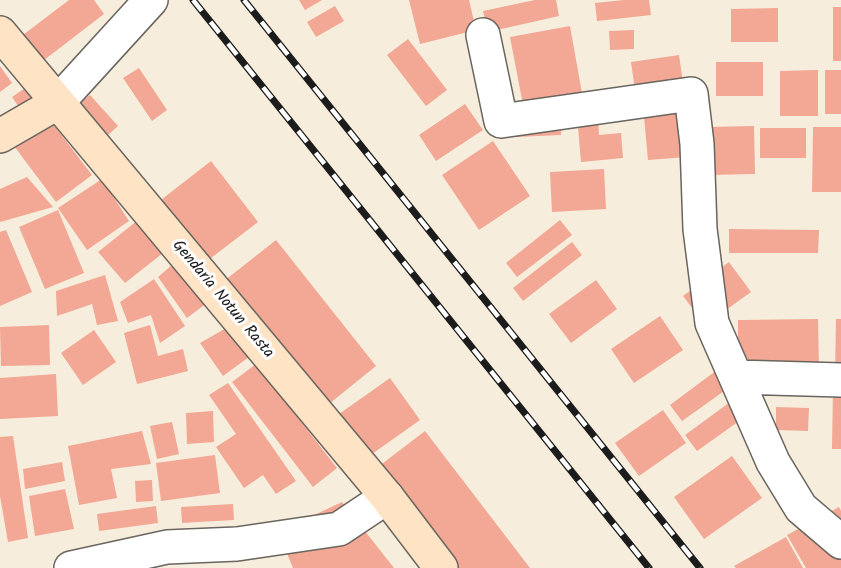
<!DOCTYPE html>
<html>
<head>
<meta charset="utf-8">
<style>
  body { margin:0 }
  canvas { display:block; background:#f7eddc }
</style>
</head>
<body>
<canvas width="841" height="568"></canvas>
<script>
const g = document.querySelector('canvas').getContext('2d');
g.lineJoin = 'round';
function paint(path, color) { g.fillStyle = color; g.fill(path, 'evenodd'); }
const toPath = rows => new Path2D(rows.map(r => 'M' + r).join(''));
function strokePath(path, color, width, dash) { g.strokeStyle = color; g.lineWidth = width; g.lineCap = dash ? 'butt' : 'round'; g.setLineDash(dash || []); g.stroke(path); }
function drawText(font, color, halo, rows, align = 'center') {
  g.font = font + ' Kalam,sans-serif'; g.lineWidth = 6; g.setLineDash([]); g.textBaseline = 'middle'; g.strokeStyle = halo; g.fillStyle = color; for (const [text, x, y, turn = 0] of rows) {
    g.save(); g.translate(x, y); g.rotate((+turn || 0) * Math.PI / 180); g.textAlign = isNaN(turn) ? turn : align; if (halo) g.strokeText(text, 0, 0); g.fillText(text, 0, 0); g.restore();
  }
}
paint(toPath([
  [69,0,94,0,104,14,35,67,15,41],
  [299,0,322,0,305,10],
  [409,0,469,0,476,30,420,44],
  [535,0,556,0,559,16,488,32,483,11],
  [624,0,649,0,651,15,597,21,595,3],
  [335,6,344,21,316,37,307,22],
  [833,7,841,7,841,61,833,61],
  [778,8,778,42,731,42,731,9],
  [570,26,583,99,524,110,510,37],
  [634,30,634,49,610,50,609,31],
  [408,39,447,90,426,106,387,55],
  [679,55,683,83,635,90,631,62],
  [716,62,763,62,763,96,716,96],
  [0,66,12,83,0,92],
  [139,68,167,110,152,121,123,78],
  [818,70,818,116,780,116,780,71],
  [825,70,841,70,841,114,825,114],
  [28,86,43,108,27,119,12,97],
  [90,95,118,126,98,144,70,112],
  [682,102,687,157,648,160,643,106],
  [465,104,483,130,436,161,419,135],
  [598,115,599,135,621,133,623,158,581,162,577,116],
  [561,119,561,135,516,137,516,121],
  [50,120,92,175,56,202,14,146],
  [754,126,755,174,709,175,709,127],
  [813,127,841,127,841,192,812,192],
  [760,128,806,128,806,158,760,158],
  [493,141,530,196,479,230,442,175],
  [211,161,258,222,194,271,148,210],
  [604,169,606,209,552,212,550,172],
  [27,177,53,207,0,222,0,189],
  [102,179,129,221,87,250,58,208],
  [58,210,84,273,45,289,19,227],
  [138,220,163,253,125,283,98,252],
  [560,220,572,235,517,277,506,263],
  [729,229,819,230,818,253,729,253],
  [6,230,32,292,0,306,0,232],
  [276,240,376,366,319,412,219,285],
  [572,242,582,255,523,301,513,288],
  [729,262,751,292,705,325,683,296],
  [172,265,207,303,187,318,158,277],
  [105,275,118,321,97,325,92,304,57,316,56,291],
  [154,279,185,326,160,343,151,315,128,323,120,302],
  [596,280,617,309,571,343,549,314],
  [660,316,683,350,634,383,611,349],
  [818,319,819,370,738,371,738,320],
  [836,319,841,319,841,374,835,374],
  [49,325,50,365,1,366,0,327],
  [150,325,158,356,183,349,188,371,137,384,124,333],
  [228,327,249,357,223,376,200,343],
  [94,330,116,362,83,385,61,353],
  [256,364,337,468,313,487,232,382],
  [721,367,734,384,682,421,670,405],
  [56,374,58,416,0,419,0,378],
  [390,378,420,420,362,461,332,419],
  [228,383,296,481,276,494,263,475,244,488,216,447,236,434,209,395],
  [833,387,841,388,841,449,832,449],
  [737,397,749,414,697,451,685,435],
  [776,407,809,408,808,431,776,430],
  [663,410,686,443,639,476,615,443],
  [213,411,214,442,187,444,186,413],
  [172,422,179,454,157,459,150,426],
  [142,431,151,464,111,469,117,498,79,505,68,446],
  [425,431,530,568,443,568,370,473],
  [13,436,28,538,8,542,0,496,0,437],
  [215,455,220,493,161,501,156,463],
  [732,456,762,498,704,539,674,497],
  [62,462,65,481,25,489,23,469],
  [152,480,153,501,136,502,135,481],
  [65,489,74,529,35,536,29,496],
  [342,502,394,568,293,568,278,532],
  [233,504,234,520,182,523,181,507],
  [156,506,158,523,99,531,97,514],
  [839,507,841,511,841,568,806,568,787,535],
  [786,537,803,568,736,568,734,566]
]), '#f2a894');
const street = toPath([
  [483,35,501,121,691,94,697,144,700,229,712,323,773,462,801,508,841,542],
  [57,103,151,0],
  [736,377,841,380],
  [71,568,167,547,237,544,339,529,387,497]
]);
const secondary = toPath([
  [0,33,387,497,441,568],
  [0,136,57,103]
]);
strokePath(street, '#69655f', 36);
strokePath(secondary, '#69655f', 36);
strokePath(street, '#fff', 33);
strokePath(secondary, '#fee4c5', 33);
const rail = toPath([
  [193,0,649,568],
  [244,0,700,568]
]);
strokePath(rail, '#1c1c1c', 7);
strokePath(rail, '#fff', 4.5, [14]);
drawText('16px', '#1c1c1c', '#fff', [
  ["Gendaria Notun Rasta",222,300,50]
]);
</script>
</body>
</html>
